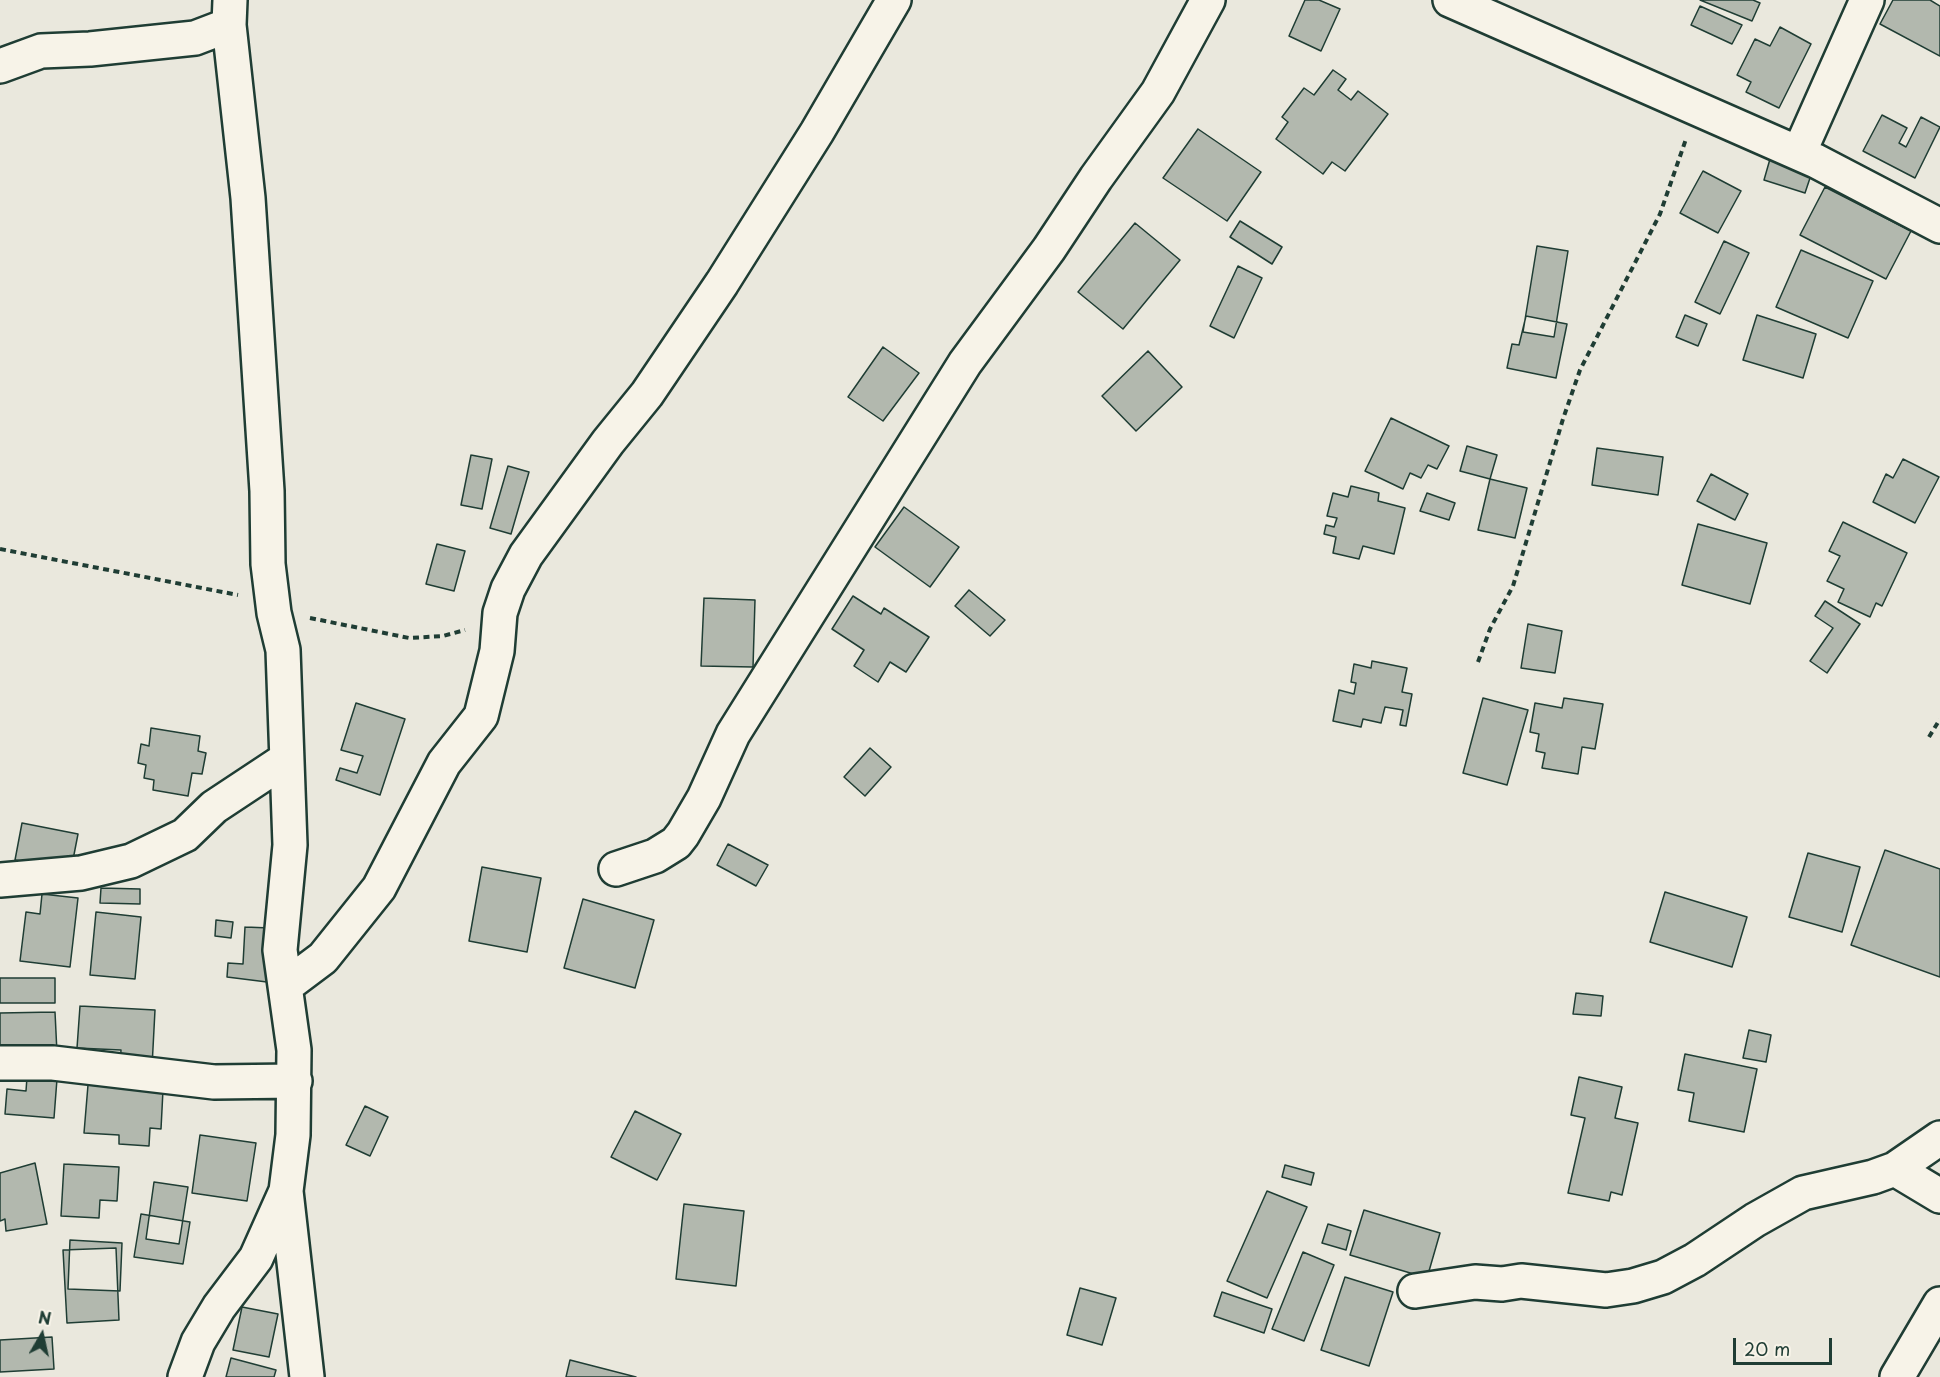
<!DOCTYPE html>
<html>
<head>
<meta charset="utf-8">
<style>
  body { margin:0 }
  #map { position:relative; width:1940px; height:1377px; overflow:hidden; background:#eae8dd; font-family:"Playpen Sans",sans-serif }
  canvas { display:block }
  .north { position:absolute; left:12px; top:1305px; width:60px; height:60px; -webkit-text-stroke:4px #f7f3e8; paint-order:stroke; rotate:9deg; font-size:16px; font-weight:700; line-height:24px; text-align:center; color:#1f3d34 }
  .north::after { content:''; display:block; margin:auto; width:21px; height:27px; background:#1f3d34; clip-path:polygon(50% 0,100% 100%,50% 72%,0 100%) }
  .scale { position:absolute; left:1733px; top:1338px; width:99px; height:27px; box-sizing:border-box; border:3px solid #1f3d34; border-top:0; padding-left:8px; font-size:18px; line-height:21px; white-space:nowrap; color:#1f3d34; -webkit-text-stroke:4px #f7f3e8; paint-order:stroke }
</style>
</head>
<body>
<div id="map">
<canvas width="1940" height="1377"></canvas>
<div class="north">N</div>
<div class="scale">20 m</div>
</div>
<script>
const g = document.querySelector('canvas').getContext('2d');
g.lineJoin = 'round';
function paint(path, color) { g.fillStyle = color; g.fill(path, 'evenodd'); }
const toPath = rows => new Path2D(rows.map(r => 'M' + r).join(''));
function strokePath(path, color, width, dash) { g.strokeStyle = color; g.lineWidth = width; g.lineCap = dash ? 'butt' : 'round'; g.setLineDash(dash || []); g.stroke(path); }
const building = toPath([
  [1305,0,1319,0,1340,9,1321,51,1289,36,1305,0],
  [1700,0,1753,0,1760,3,1752,21,1700,0],
  [1893,0,1930,0,1940,6,1940,56,1880,24,1893,0],
  [1700,6,1742,25,1732,44,1691,25,1700,6],
  [1780,27,1811,44,1779,108,1746,92,1751,82,1737,75,1755,39,1770,46,1780,27],
  [1333,70,1346,79,1338,90,1351,100,1358,91,1388,114,1345,171,1332,162,1323,174,1276,139,1288,122,1282,117,1304,88,1314,95,1333,70],
  [1882,115,1907,128,1899,143,1906,147,1921,117,1940,127,1915,178,1863,151,1882,115],
  [1198,129,1261,172,1227,221,1163,178,1198,129],
  [1770,159,1812,172,1805,193,1764,180,1770,159],
  [1703,171,1741,191,1718,233,1680,213,1703,171],
  [1825,187,1911,231,1886,279,1800,235,1825,187],
  [1240,221,1282,247,1272,264,1230,237,1240,221],
  [1135,223,1180,260,1123,329,1078,292,1135,223],
  [1724,241,1749,253,1720,314,1695,302,1724,241],
  [1537,246,1568,251,1554,337,1523,332,1537,246],
  [1801,250,1873,281,1848,338,1776,307,1801,250],
  [1238,266,1262,278,1234,338,1210,326,1238,266],
  [1685,315,1707,324,1698,346,1676,337,1685,315],
  [1757,315,1816,334,1803,378,1743,360,1757,315],
  [1526,316,1567,324,1556,378,1507,368,1512,344,1519,345,1526,316],
  [883,347,919,373,883,421,848,397,883,347],
  [1148,351,1182,387,1136,431,1102,396,1148,351],
  [1391,418,1449,446,1437,469,1428,465,1421,478,1410,473,1403,489,1365,471,1391,418],
  [1467,446,1497,455,1490,479,1460,471,1467,446],
  [1597,448,1663,457,1658,495,1592,485,1597,448],
  [471,455,492,459,482,509,461,505,471,455],
  [1903,459,1939,477,1915,523,1873,502,1886,474,1893,478,1903,459],
  [508,466,529,472,511,534,490,528,508,466],
  [1711,474,1748,494,1735,520,1697,501,1711,474],
  [1490,479,1527,488,1515,538,1478,530,1490,479],
  [1351,486,1379,493,1378,501,1405,508,1394,554,1363,546,1359,559,1333,553,1336,537,1324,534,1326,525,1334,527,1337,518,1327,516,1333,493,1348,497,1351,486],
  [1427,493,1455,503,1449,520,1420,511,1427,493],
  [904,507,959,547,930,587,875,547,904,507],
  [1843,522,1907,553,1882,606,1876,603,1870,617,1838,602,1844,589,1827,581,1840,556,1829,551,1843,522],
  [1698,524,1767,543,1750,604,1682,585,1698,524],
  [437,544,465,551,454,591,426,584,437,544],
  [969,590,1005,620,990,636,955,606,969,590],
  [853,596,881,614,884,608,929,637,906,672,890,662,878,682,854,666,864,650,832,629,853,596],
  [704,598,755,600,753,667,701,666,704,598],
  [1825,601,1860,624,1827,673,1810,661,1833,628,1815,616,1825,601],
  [1528,624,1562,631,1555,673,1521,668,1528,624],
  [1372,661,1407,668,1402,692,1412,694,1406,726,1400,725,1403,710,1385,707,1381,723,1363,719,1361,727,1333,721,1339,690,1354,694,1356,683,1351,682,1354,664,1371,668,1372,661],
  [1483,698,1528,710,1507,785,1463,773,1483,698],
  [1564,698,1603,704,1595,749,1582,747,1578,774,1542,768,1545,753,1536,751,1539,734,1530,732,1535,703,1562,708,1564,698],
  [356,703,405,719,380,795,336,780,340,768,357,773,363,756,341,750,356,703],
  [151,728,200,736,198,751,206,753,202,774,192,773,188,796,153,790,154,780,144,778,146,765,138,763,141,744,149,746,151,728],
  [870,748,891,767,865,796,844,777,870,748],
  [22,823,78,834,71,870,15,860,22,823],
  [728,844,768,865,756,886,717,865,728,844],
  [1885,850,1940,869,1940,977,1851,945,1885,850],
  [1808,853,1860,867,1842,932,1789,917,1808,853],
  [482,867,541,878,527,952,469,941,482,867],
  [101,888,140,889,140,904,100,903,101,888],
  [1665,892,1747,917,1732,967,1650,942,1665,892],
  [42,894,78,898,70,967,20,961,26,912,40,914,42,894],
  [583,899,654,920,635,988,564,968,583,899],
  [96,912,141,917,135,979,90,975,96,912],
  [216,920,233,922,231,938,215,936,216,920],
  [245,927,270,928,267,982,227,977,228,963,243,964,245,927],
  [0,978,55,978,55,1003,0,1003,0,978],
  [1576,993,1603,996,1601,1016,1573,1014,1576,993],
  [80,1006,155,1010,152,1067,120,1066,121,1050,77,1048,80,1006],
  [55,1012,57,1053,0,1055,0,1013,55,1012],
  [1749,1030,1771,1035,1766,1062,1743,1058,1749,1030],
  [1685,1054,1757,1069,1744,1132,1689,1121,1694,1093,1678,1090,1685,1054],
  [27,1077,57,1079,54,1118,5,1114,7,1089,26,1091,27,1077],
  [1579,1077,1622,1087,1615,1118,1638,1123,1622,1195,1611,1192,1609,1201,1568,1193,1585,1118,1571,1115,1579,1077],
  [88,1085,163,1090,161,1129,150,1128,149,1146,119,1144,119,1135,84,1133,88,1085],
  [365,1106,388,1117,370,1156,346,1145,365,1106],
  [635,1111,681,1134,657,1180,611,1157,635,1111],
  [200,1135,256,1143,247,1201,192,1193,200,1135],
  [35,1163,47,1224,6,1231,5,1219,0,1221,0,1173,35,1163],
  [64,1164,119,1167,117,1201,100,1200,99,1218,61,1216,64,1164],
  [1285,1165,1314,1173,1311,1185,1282,1177,1285,1165],
  [154,1182,188,1187,179,1244,146,1239,154,1182],
  [1267,1191,1307,1207,1267,1298,1227,1281,1267,1191],
  [684,1204,744,1211,736,1286,676,1279,684,1204],
  [1364,1210,1440,1233,1427,1278,1350,1255,1364,1210],
  [141,1214,190,1222,183,1264,134,1257,141,1214],
  [1328,1224,1351,1231,1346,1250,1322,1243,1328,1224],
  [70,1240,122,1243,120,1291,68,1289,70,1240],
  [116,1248,119,1320,67,1323,63,1250,116,1248],
  [1303,1252,1334,1265,1304,1341,1272,1329,1303,1252],
  [1345,1277,1393,1292,1369,1366,1321,1350,1345,1277],
  [1080,1288,1116,1298,1102,1345,1067,1335,1080,1288],
  [1222,1292,1272,1309,1264,1333,1214,1316,1222,1292],
  [242,1307,278,1314,269,1357,233,1350,242,1307],
  [52,1337,54,1369,0,1372,0,1340,52,1337],
  [231,1358,276,1370,274,1377,226,1377,231,1358],
  [570,1360,636,1377,566,1377,570,1360]
]);
paint(building, '#b2b8ae');
strokePath(building, '#1f3d34', 1.5);
const minor = toPath([
  [1450,0,1816,161,1940,226],
  [0,66,41,51,90,49,195,38,229,25],
  [1799,153,1867,0],
  [616,869,655,856,676,843,683,834,704,798,733,734,965,363,1049,249,1096,178,1158,92,1208,0],
  [0,880,81,873,131,861,185,835,214,807,285,760],
  [287,985,323,958,379,888,444,763,481,716,497,651,500,613,508,589,526,555,608,442,647,394,722,283,817,132,894,0],
  [0,1063,53,1063,214,1082,295,1081],
  [1895,1169,1940,1196],
  [286,1191,307,1377],
  [1415,1291,1475,1282,1502,1284,1521,1281,1606,1290,1633,1286,1663,1277,1695,1260,1755,1220,1803,1193,1873,1177,1895,1169,1940,1138],
  [185,1377,198,1342,219,1307,256,1258,286,1191,293,1135,294,1050,280,950,290,845,283,650,274,613,268,564,267,491,248,198,229,25,230,0],
  [1897,1377,1940,1304]
]);
strokePath(minor, '#1f3d34', 38);
strokePath(toPath([
  [0,549,238,595],
  [310,618,409,638,443,636,465,630],
  [1478,662,1490,629,1513,586,1563,419,1580,370,1660,214,1686,139],
  [1929,737,1940,719]
]), '#1f3d34', 4, [6, 4.5]);
strokePath(minor, '#f7f3e8', 33);
</script>
</body>
</html>
